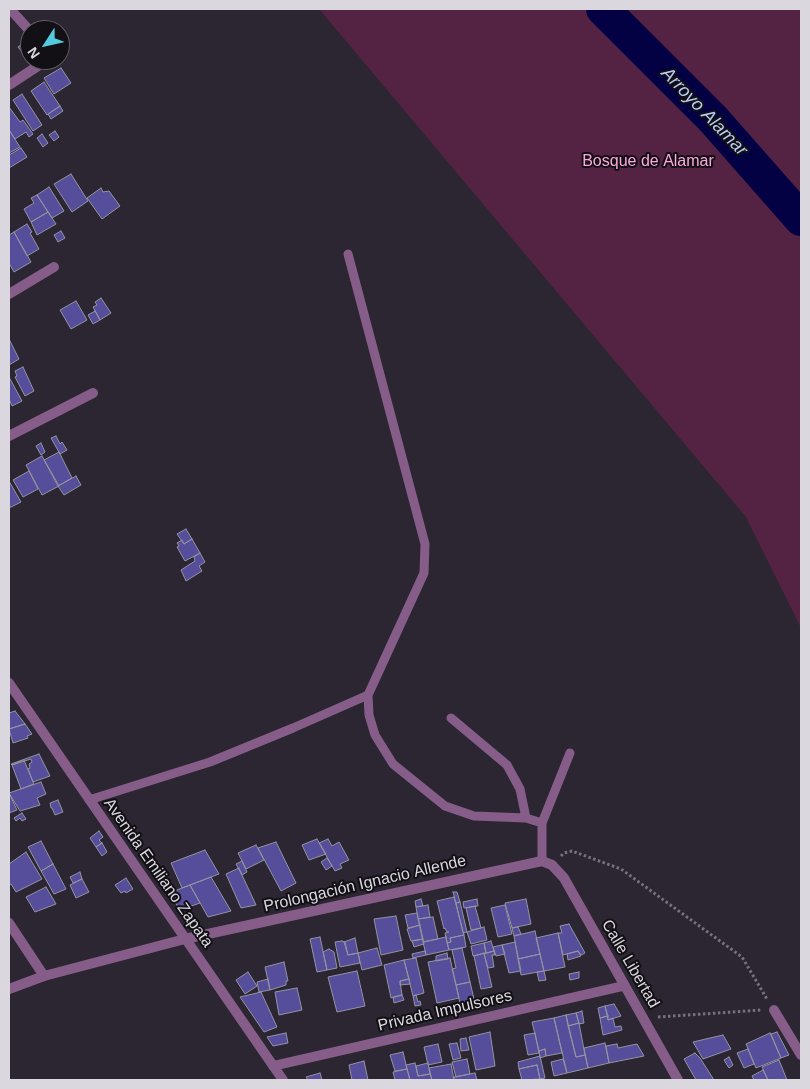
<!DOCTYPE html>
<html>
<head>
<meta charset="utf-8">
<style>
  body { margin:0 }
  #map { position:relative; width:810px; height:1089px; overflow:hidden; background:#2b2631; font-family:Arial,sans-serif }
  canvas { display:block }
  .frame { position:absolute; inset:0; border:10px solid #dad7de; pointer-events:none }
  .north { position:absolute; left:20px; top:20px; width:50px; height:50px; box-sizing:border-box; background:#121015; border:1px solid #626065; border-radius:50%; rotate:235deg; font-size:14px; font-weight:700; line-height:20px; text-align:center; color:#dad7de }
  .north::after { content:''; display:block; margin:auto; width:18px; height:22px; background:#54cade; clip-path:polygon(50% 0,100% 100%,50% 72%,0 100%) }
</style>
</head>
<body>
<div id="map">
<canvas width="810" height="1089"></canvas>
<div class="frame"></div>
<div class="north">N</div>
</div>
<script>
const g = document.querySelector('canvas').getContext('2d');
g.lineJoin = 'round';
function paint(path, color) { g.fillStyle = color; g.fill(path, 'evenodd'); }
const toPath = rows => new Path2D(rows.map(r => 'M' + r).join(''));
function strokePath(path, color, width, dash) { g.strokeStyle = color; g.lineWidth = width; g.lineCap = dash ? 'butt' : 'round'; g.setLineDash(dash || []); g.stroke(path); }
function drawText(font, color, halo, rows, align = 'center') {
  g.font = font + ' Arial,sans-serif'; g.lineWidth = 4; g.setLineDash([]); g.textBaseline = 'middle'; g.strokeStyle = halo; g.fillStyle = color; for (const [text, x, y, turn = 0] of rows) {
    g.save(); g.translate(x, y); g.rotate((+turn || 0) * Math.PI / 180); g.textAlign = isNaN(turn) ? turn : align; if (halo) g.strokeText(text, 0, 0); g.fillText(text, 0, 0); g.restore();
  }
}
paint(toPath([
  [319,9,801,9,801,628,746,517]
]), '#542243');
strokePath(toPath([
  [603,9,713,119,801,219]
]), '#030043', 34);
const building = toPath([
  [29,39,30,56,27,58,18,47,29,39],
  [61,68,71,83,54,94,44,78,61,68],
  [44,82,60,106,47,115,31,91,44,82],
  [22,94,42,125,33,131,13,100,22,94],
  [60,106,63,111,51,119,48,114,60,106],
  [9,107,20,122,23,120,33,134,29,137,26,132,15,139,9,130,9,107],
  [9,130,20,147,9,153,9,130],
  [55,131,59,137,54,141,49,135,55,131],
  [42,134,48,143,43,147,37,138,42,134],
  [21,148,27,157,9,168,9,155,21,148],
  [71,174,88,201,72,212,54,184,71,174],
  [49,187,64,211,52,218,37,195,49,187],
  [101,188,103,192,109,191,120,206,102,219,87,198,101,188],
  [37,195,48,212,31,222,24,209,34,203,31,198,37,195],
  [48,212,56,224,37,235,31,222,48,212],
  [27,224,32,232,30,233,39,249,27,256,14,232,27,224],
  [61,231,65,238,58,242,54,235,61,231],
  [14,232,31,262,14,272,9,263,9,235,14,232],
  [101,298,111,313,100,320,93,307,97,305,95,302,101,298],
  [76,301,87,320,71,329,60,310,76,301],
  [95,311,100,320,93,324,88,315,95,311],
  [10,341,19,359,9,365,9,342,10,341],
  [23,367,34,391,25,396,15,377,17,376,15,371,23,367],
  [9,377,22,401,12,406,9,399,9,377],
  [56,436,60,444,62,442,67,450,60,454,51,438,56,436],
  [41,443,45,452,41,455,36,446,41,443],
  [59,452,72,478,58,486,44,460,59,452],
  [42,456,59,486,42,495,26,465,42,456],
  [29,471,38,489,23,497,13,480,29,471],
  [76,476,81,485,64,495,58,486,76,476],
  [9,481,21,502,9,508,9,481],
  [186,529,192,539,184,544,177,534,186,529],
  [192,539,200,553,185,561,177,547,179,546,177,543,182,540,184,544,192,539],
  [200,553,205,562,199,566,202,571,186,581,181,570,195,561,194,557,200,553],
  [15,711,25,724,9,729,9,713,15,711],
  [25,724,32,734,27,736,28,738,13,743,9,729,25,724],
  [39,754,50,776,33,782,28,769,30,768,29,764,32,762,31,759,12,765,11,764,39,754],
  [24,760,34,784,21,789,12,765,24,760],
  [41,782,46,794,37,798,40,805,20,811,9,793,41,782],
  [9,793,17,810,9,813,9,793],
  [58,800,63,812,55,815,52,808,51,808,50,803,58,800],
  [22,813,26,819,22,821,20,818,16,821,14,818,22,813],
  [99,831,103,837,99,840,102,843,96,847,90,838,99,831],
  [317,839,326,854,309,860,302,845,317,839],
  [328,839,332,846,339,842,349,860,340,864,342,868,335,871,319,843,328,839],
  [41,841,53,864,41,871,28,847,41,841],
  [276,842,296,883,281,891,258,848,276,842],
  [102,843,107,852,102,856,96,847,102,843],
  [256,845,264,860,246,869,238,853,256,845],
  [205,850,219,874,182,888,171,863,205,850],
  [26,852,42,879,16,892,11,884,9,885,9,864,26,852],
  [327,858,332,866,326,870,321,862,327,858],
  [242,861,247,872,242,875,236,864,242,861],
  [53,864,66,889,54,894,41,871,53,864],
  [239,868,242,875,256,905,241,908,226,874,239,868],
  [80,872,82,879,73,883,70,877,80,872],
  [211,877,231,911,208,917,190,885,211,877],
  [126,878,133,889,126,893,125,891,121,893,115,885,126,878],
  [82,879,89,892,76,898,70,885,82,879],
  [190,885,200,903,180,910,169,893,190,885],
  [46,887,56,904,35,912,26,897,46,887],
  [453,892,457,892,460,902,456,903,453,892],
  [454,897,464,935,450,938,451,942,447,943,445,933,449,932,447,932,445,928,444,929,437,901,454,897],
  [421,899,423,906,416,907,415,901,421,899],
  [477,899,478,906,464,908,463,902,477,899],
  [526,899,531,924,512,928,505,903,526,899],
  [460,902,467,932,463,933,456,903,460,902],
  [428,905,430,917,418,919,416,907,428,905],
  [505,905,512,934,498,937,491,908,505,905],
  [475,906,481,928,471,930,466,908,475,906],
  [417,913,420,925,408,928,405,915,417,913],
  [396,916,403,950,381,955,374,919,396,916],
  [433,917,438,939,423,942,418,919,433,917],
  [569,924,585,953,581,955,578,951,563,955,558,933,562,933,560,926,569,924],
  [420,925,423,939,411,941,407,929,420,925],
  [484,927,487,940,471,944,467,932,484,927],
  [518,927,521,934,514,936,512,928,518,927],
  [535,931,540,954,518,959,514,936,535,931],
  [558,933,565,967,544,971,536,938,558,933],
  [464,935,466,947,449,950,447,943,451,942,450,938,464,935],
  [320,937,327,970,317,972,310,939,320,937],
  [446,937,449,950,426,955,423,942,446,937],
  [355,938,358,953,348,955,344,942,355,938],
  [423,939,424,944,414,947,412,941,423,939],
  [342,941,345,942,348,955,358,953,360,963,340,967,335,942,342,941],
  [491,941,494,951,486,953,484,943,491,941],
  [515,942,521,971,509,973,502,945,515,942],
  [484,943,486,953,473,956,471,946,484,943],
  [502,945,505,954,496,956,493,947,502,945],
  [377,948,382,965,362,970,358,953,377,948],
  [462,948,470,982,456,985,452,969,456,968,452,950,462,948],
  [329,949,334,952,337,968,327,970,323,952,329,949],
  [425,951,426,955,413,958,412,954,425,951],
  [494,951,495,955,492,955,494,967,488,968,484,954,494,951],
  [578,951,581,956,568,960,567,954,578,951],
  [447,953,448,959,436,961,436,956,447,953],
  [484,953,492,987,481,989,474,956,484,953],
  [540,954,544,971,521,975,518,959,540,954],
  [416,958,424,993,413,996,404,960,416,958],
  [450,958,459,998,437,1003,428,962,450,958],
  [404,960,409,979,400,981,402,995,391,998,384,965,404,960],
  [284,962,288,981,286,981,286,985,270,990,265,967,284,962],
  [357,971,365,1006,337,1012,328,977,357,971],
  [544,971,546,980,539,981,537,972,544,971],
  [248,972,257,986,245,994,236,980,248,972],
  [579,972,579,978,570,980,569,974,579,972],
  [268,979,270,990,259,992,257,982,268,979],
  [409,979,410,984,400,985,400,981,409,979],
  [470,982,474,999,460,1003,456,985,470,982],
  [297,988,302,1010,279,1015,275,992,297,988],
  [261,992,277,1027,264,1032,240,997,261,992],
  [402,995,404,1000,394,1003,393,997,402,995],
  [416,995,418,1002,420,1001,421,1005,415,1006,413,996,416,995],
  [614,1004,621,1016,608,1020,605,1006,614,1004],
  [605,1006,608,1016,600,1018,598,1008,605,1006],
  [582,1011,584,1023,579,1024,576,1013,582,1011],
  [576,1013,579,1023,568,1026,566,1015,576,1013],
  [566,1015,576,1057,585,1055,588,1068,567,1073,554,1018,566,1015],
  [608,1016,608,1020,613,1018,615,1027,621,1026,622,1030,603,1035,600,1018,608,1016],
  [554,1018,562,1053,546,1056,545,1049,539,1051,532,1022,554,1018],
  [579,1023,585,1055,576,1057,568,1026,579,1023],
  [490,1032,495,1066,476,1070,469,1037,490,1032],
  [777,1032,789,1055,781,1058,771,1034,777,1032],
  [286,1033,288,1043,273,1046,267,1037,286,1033],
  [535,1033,539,1053,528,1055,524,1035,535,1033],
  [770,1033,781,1058,756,1068,746,1044,770,1033],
  [723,1035,731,1049,703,1059,693,1042,723,1035],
  [466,1038,469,1050,461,1051,460,1039,466,1038],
  [457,1043,461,1058,453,1060,449,1044,457,1043],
  [605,1043,609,1063,588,1068,584,1048,605,1043],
  [438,1044,442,1062,428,1065,424,1047,438,1044],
  [617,1044,618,1048,637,1044,644,1056,609,1063,606,1046,617,1044],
  [545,1049,546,1056,540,1058,539,1051,545,1049],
  [748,1049,754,1064,744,1068,737,1053,748,1049],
  [403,1052,407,1069,395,1071,390,1055,403,1052],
  [695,1053,700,1058,714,1080,696,1080,684,1059,695,1053],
  [540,1056,545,1078,540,1079,537,1065,519,1069,518,1062,540,1056],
  [729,1057,733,1065,729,1068,724,1060,729,1057],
  [467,1059,470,1074,456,1077,452,1062,467,1059],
  [563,1059,567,1073,554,1076,551,1062,563,1059],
  [779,1060,787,1080,768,1080,762,1067,779,1060],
  [364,1061,368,1080,352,1080,349,1065,364,1061],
  [415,1063,418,1076,430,1074,432,1080,410,1080,406,1065,415,1063],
  [428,1063,430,1074,418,1076,416,1066,428,1063],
  [451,1064,454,1080,432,1080,429,1068,451,1064],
  [537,1065,540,1079,522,1080,519,1069,537,1065],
  [407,1069,410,1080,395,1080,393,1072,407,1069],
  [763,1070,768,1080,754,1080,752,1076,763,1070],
  [320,1073,322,1080,308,1080,306,1077,320,1073],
  [475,1073,477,1080,454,1080,454,1077,475,1073]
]);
paint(building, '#564d9b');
strokePath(building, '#9494a2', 1);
strokePath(toPath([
  [561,856,564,853,572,851,621,869,742,957,767,999],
  [658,1017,762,1010]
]), '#76727b', 3, [2.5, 2.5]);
strokePath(toPath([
  [348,254,425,544,424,573,368,695,369,715,375,735,393,764,445,806,474,816,526,818,542,823],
  [451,718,507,765,520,789,526,818],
  [89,800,210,762,293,728,368,695],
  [542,861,542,823,570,753]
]), '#865d89', 9);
strokePath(toPath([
  [10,9,30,31],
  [9,85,47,60],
  [9,294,54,267],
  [9,436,93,393],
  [9,683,283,1080],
  [9,923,44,976],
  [9,989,44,976,185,939,542,861,552,865,564,878,678,1080],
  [774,1010,801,1055],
  [273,1066,623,986]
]), '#865d89', 10);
drawText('16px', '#ffa8de', '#121015', [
  ["Bosque de Alamar",648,162]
]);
drawText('16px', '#dad7de', '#121015', [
  ["Avenida Emiliano Zapata",158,873,55],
  ["Prolongación Ignacio Allende",365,884,-13],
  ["Calle Libertad",630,964,60],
  ["Privada Impulsores",445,1011,-13]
]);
drawText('italic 18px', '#baccf5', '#121015', [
  ["Arroyo Alamar",704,112,46]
]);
</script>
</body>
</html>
